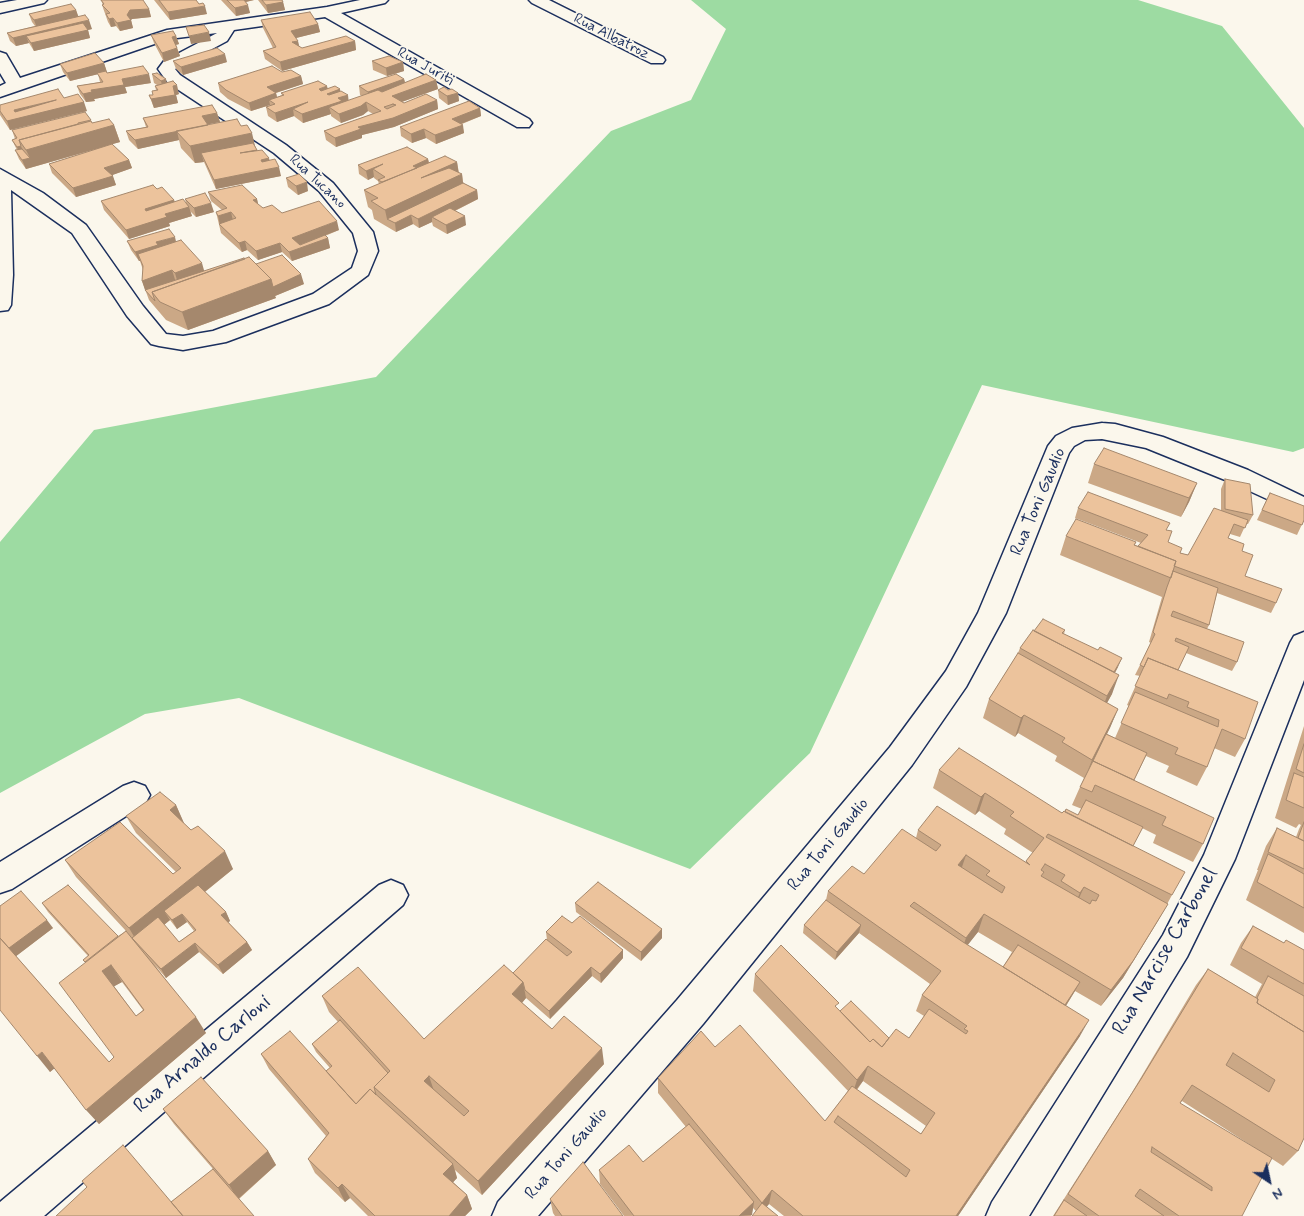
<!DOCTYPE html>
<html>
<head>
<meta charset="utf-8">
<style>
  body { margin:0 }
  #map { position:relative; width:1304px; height:1216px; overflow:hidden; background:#fbf7ec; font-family:Mynerve,sans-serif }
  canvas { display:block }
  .north { position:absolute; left:1244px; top:1156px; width:50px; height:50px; -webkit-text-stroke:4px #fbf7ec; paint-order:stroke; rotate:146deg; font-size:14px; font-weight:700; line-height:20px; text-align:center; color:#1b2f5e }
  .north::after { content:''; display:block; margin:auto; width:18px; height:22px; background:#1b2f5e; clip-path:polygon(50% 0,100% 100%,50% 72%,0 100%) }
</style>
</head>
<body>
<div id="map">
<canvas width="1304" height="1216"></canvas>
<div class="north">N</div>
</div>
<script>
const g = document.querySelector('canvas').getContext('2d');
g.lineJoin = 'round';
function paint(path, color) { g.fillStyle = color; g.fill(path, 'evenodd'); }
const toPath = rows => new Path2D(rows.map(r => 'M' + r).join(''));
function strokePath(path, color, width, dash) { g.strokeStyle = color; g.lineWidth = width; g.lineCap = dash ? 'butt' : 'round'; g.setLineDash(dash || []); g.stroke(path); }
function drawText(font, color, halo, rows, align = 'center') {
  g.font = font + ' Mynerve,sans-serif'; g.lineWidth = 4; g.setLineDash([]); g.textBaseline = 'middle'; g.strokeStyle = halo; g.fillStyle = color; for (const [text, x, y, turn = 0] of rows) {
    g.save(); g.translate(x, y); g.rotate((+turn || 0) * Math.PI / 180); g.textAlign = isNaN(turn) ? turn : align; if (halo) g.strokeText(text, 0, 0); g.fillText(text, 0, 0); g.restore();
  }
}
paint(toPath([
  [691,0,1138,0,1222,26,1304,128,1304,448,1293,452,982,385,810,753,690,869,239,698,145,714,0,793,0,542,94,430,376,377,611,131,691,100,726,29]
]), '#9ddba2');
const minor = toPath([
  [17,0,47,0,44,3,0,13,0,3,17,0],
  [360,0,388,0,385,3,341,13,529,119,532,123,529,127,517,127,325,17,234,30,227,41,175,69,180,75,286,145,333,183,373,232,378,251,368,275,329,304,226,342,183,350,159,346,151,344,127,316,72,233,11,190,13,275,11,305,8,310,0,311,0,169,43,193,86,225,143,306,166,334,183,336,213,331,313,294,352,268,358,251,353,233,319,191,274,153,168,83,158,69,164,61,217,33,169,39,0,97,0,86,6,83,0,73,0,52,6,54,20,78,167,30,327,7,360,0],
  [529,0,549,0,663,57,665,60,663,63,651,63,532,3,529,0],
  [1102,423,1115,424,1163,437,1248,470,1304,497,1304,516,1230,482,1146,448,1102,439,1085,440,1074,446,1069,453,1006,613,966,687,912,765,703,1024,538,1216,492,1216,498,1202,677,1000,890,747,946,671,978,613,1048,446,1056,436,1072,428,1102,423],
  [1304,632,1304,680,1235,859,1187,957,1029,1216,986,1216,992,1202,1163,935,1204,855,1290,643,1294,636,1304,632],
  [134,782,145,786,150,795,145,804,12,889,0,893,0,862,123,786,134,782],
  [391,880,403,885,408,895,403,905,44,1216,0,1216,0,1202,379,885,391,880]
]);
strokePath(minor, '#1b2f5e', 3);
paint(minor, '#fbf7ec');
paint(toPath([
  [101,0,149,9,151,17,132,19,131,20,133,28,120,31,116,26,111,27,108,22,102,5,103,5],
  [154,0,196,0,207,14,170,20],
  [221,0,254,0,246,2,250,13,236,16],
  [258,0,282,0,283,2,285,10,268,13],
  [76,10,78,17,92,29,88,30,90,38,34,51,29,43,16,46,10,41,7,33,35,26,32,22,29,14],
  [261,20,318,24,320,32,296,38,299,47,302,48,355,41,356,50,282,71,265,59,263,51,273,48,263,28],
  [151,35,176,36,179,44,176,45,180,56,164,62,154,43],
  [173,61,227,62,183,75,176,69],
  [372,61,403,62,404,71,387,76,373,70],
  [104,63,107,73,151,83,125,87,127,93,94,99,95,101,86,102,80,94,77,86,100,82,98,74,70,81,63,72,60,64],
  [282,72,301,76,303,84,276,93,277,97,282,95,281,93,328,88,340,89,340,92,349,101,362,96,360,95,359,86,404,79,405,82,436,80,438,89,402,102,404,103,437,100,438,109,394,127,362,135,362,138,336,147,326,140,324,131,373,114,368,111,363,115,341,123,331,116,331,114,303,123,295,117,294,116,277,122,268,116,266,107,270,105,251,111,228,99,220,92,218,83],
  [152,74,167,83,179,94,176,95,178,103,154,108,149,95,153,95,156,90,155,86,157,85,154,83],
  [438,90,448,90,458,93,459,101,448,105,439,98],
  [0,105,87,111,10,130,0,115],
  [480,108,481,116,462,124,464,133,436,144,426,138,412,143,401,136,400,127],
  [217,113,220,122,207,124,208,125,241,126,255,146,257,151,269,160,281,176,216,189,204,162,195,163,181,148,179,140,138,149,129,140,126,131,146,127,143,118],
  [91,120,92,123,114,125,120,142,112,144,129,160,132,168,112,175,116,185,76,197,52,173,49,164,100,148,26,169,19,159,15,150,17,150,12,140,15,139,12,130],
  [428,159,429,163,457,162,459,173,462,174,463,183,477,190,478,199,455,211,466,225,447,234,433,226,432,222,419,228,413,224,396,232,374,219,372,210,368,207,364,190,379,184,378,181,374,178,374,177,368,180,359,174,358,165],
  [286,178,308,191,298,195,288,187],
  [157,189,174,200,175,202,186,203,185,199,214,212,196,217,190,211,192,216,169,223,170,226,129,239,104,210,101,201],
  [208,192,257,199,258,205,263,208,282,213,339,230,325,236,328,238,330,248,292,261,282,252,258,260,247,250,242,252,221,233,216,212,222,210,211,201],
  [127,241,176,241,204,271,256,264,304,284,275,296,276,298,188,330,166,320,149,300,142,281,143,270,140,261,139,261,131,250],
  [1094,464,1197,483,1189,502,1181,517,1088,483],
  [1225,479,1253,515,1248,524,1246,524,1240,537,1230,534,1228,538,1242,551,1245,576,1276,603,1271,613,1217,593,1209,625,1207,629,1237,662,1232,671,1186,653,1178,670,1245,739,1235,757,1214,748,1207,767,1197,786,1166,772,1169,766,1146,756,1134,780,1203,844,1193,862,1153,843,1156,835,1142,828,1133,846,1172,895,1158,921,1123,978,1101,1006,1075,991,1066,1006,1080,1036,958,1216,784,1216,769,1204,756,1211,753,1208,751,1216,624,1216,600,1184,599,1170,643,1162,686,1127,658,1093,658,1078,715,1047,825,1121,848,1091,753,991,755,974,837,1009,840,1011,889,1038,909,1038,924,1016,916,1011,922,995,930,984,859,933,835,960,803,933,804,925,826,900,828,891,864,874,916,838,918,830,1026,862,1033,853,1004,834,1006,829,979,811,975,815,933,788,939,770,1062,813,1078,815,1082,809,1072,805,1084,778,1055,761,1057,756,1018,733,1015,737,983,718,989,699,1018,653,1020,648,1034,631,1065,630,1064,634,1118,667,1115,673,1112,694,1107,703,1118,709,1107,734,1115,738,1129,706,1127,705,1140,676,1135,675,1151,643,1149,642,1162,597,1060,555,1066,536,1136,542,1135,545,1138,546,1141,543,1075,518,1078,508,1167,530,1168,542,1180,553,1188,555,1221,510,1221,489],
  [978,932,1012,952,1003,967,967,945],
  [863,1081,926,1126,921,1134,857,1090],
  [1270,493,1304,520,1297,535,1257,520],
  [1304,726,1304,933,1246,900,1258,870,1257,870,1266,846,1277,828,1296,837,1299,829,1301,825,1299,824,1296,828,1275,818],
  [176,805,184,824,233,869,205,892,226,912,230,921,228,922,247,942,252,950,223,974,199,952,166,978,154,964,206,1033,99,1124,54,1068,50,1072,0,906,53,928,16,956,109,1062,114,1057,85,962,83,960,88,956,48,912,42,903,118,936,126,931,76,877,65,860,173,874,176,872,136,833,126,816],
  [170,920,177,929,187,922,194,931,179,942,164,925],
  [122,982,143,1010,136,1016,114,986],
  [575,903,662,938,641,961,576,912],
  [572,923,623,950,623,958,601,983,592,976,550,1019,526,998,522,1003,552,1029,604,1064,482,1195,455,1170,457,1178,453,1182,467,1195,472,1209,465,1216,368,1216,350,1198,345,1202,315,1173,308,1159,326,1136,269,1069,261,1054,326,1071,330,1068,316,1052,312,1044,338,1022,329,1012,322,996,424,1039,513,973,547,940,546,932],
  [1253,926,1284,943,1304,950,1304,1138,1298,1151,1283,1166,1182,1101,1180,1103,1242,1216,1053,1216,1131,1094,1196,985,1208,969,1255,997,1262,984,1230,965,1241,943],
  [163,1109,268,1151,276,1165,239,1199,171,1202,213,1169,174,1124],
  [550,1199,623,1216,555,1216,553,1213]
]), '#cba886');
paint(toPath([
  [240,0,254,0,241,3],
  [283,2,285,10,268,13,266,5],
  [248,5,250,13,236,16,235,8],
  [205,6,207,14,170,20,168,12],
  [149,9,151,17,132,19,131,20,133,28,120,31,117,23,127,15,130,10],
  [76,10,79,18,37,28,34,20],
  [113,18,116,26,111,27,109,19],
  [89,20,92,29,31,43,26,36,29,43,16,46,13,38],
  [318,24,320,32,292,39,291,31],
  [88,30,90,38,34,51,31,43],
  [209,32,211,41,191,44,189,36],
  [176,36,179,44,175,45,172,37],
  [298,41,300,49,292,42],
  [355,41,356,50,282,71,280,62],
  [177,48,180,56,164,62,162,53],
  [225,54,227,62,183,75,181,67],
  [403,62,404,71,387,76,386,68],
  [104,63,107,72,70,81,67,73],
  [149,74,151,83,125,87,127,93,94,99,95,101,86,102,83,94,91,90,122,79],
  [301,76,303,84,269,95,267,87],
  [166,79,168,88,163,89,161,81],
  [404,79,406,87,369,100,368,92],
  [436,80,438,89,393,105,392,96],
  [177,85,179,94,176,95,178,103,154,108,151,99,173,86],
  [327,86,329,93,340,89,341,97,348,95,349,104,329,107,331,114,303,123,302,114,328,102,319,89],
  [276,93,278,102,269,100,270,105,251,111,249,103],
  [458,93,459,101,448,105,447,96],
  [56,100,84,102,87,111,10,130,7,121,14,110],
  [437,100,438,109,394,127,362,135,362,138,336,147,335,138,358,127],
  [308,102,293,109,294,116,277,122,275,113],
  [366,102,368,111,363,115,341,123,339,114],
  [480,108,481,116,453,127,452,119],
  [217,113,220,122,205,125,202,116],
  [114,125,120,142,26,169,22,160,30,158,26,150],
  [463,125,464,133,436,144,435,135],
  [424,129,426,138,412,143,411,134],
  [177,131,179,140,138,149,135,140],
  [252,133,256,150,257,150,259,159,201,153,204,162,195,163,190,146],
  [21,146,24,154,20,156,17,147],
  [269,158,271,167,263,168,261,160],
  [428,159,430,168,415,175,413,166],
  [129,160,132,168,107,177,104,168],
  [457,162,459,176,462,174,464,192,411,215,413,224,396,232,395,223,387,219,389,228,385,210,389,186],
  [383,164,373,169,374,177,368,180,366,171],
  [279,167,281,176,216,189,214,180],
  [113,176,116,185,76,197,73,188],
  [307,182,308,191,298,195,296,186],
  [477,190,478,199,436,220,432,217,432,222,419,228,418,219],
  [257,199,259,208,253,200],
  [174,200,177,209,148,218,145,209],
  [211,203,214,212,196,217,194,208],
  [189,207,192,216,169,223,170,226,129,239,126,230,165,214],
  [231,212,233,221,220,226,218,216],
  [465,216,466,225,447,234,446,225],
  [337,221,339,230,294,247,292,238],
  [175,237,177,246,138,254,140,261,139,261,135,252,156,242],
  [328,238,330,248,292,261,289,252],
  [245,241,247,250,242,252,239,243],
  [280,243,282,252,258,260,256,251],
  [202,263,207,281,180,291,175,273],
  [172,270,178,289,152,292,145,290,142,281],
  [301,274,304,284,275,296,276,298,188,330,182,312,271,279],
  [1197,483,1189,502,1181,517,1189,498],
  [1122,658,1118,667,1105,690,1109,681],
  [1119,675,1112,694,1100,715,1107,696],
  [1118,709,1110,728,1088,770,1092,760],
  [1024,715,1018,733,1015,737,1021,718],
  [985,793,979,811,975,815,981,797],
  [176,805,184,823,179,828,170,810],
  [225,851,233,869,171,919,164,911,170,920,139,945,129,928],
  [966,855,960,873,958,865],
  [1084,887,1076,905,1072,910,1080,893],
  [1168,904,1123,978,1101,1006,1111,990],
  [226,912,230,921,226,924,221,915],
  [182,914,187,922,177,929,172,920],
  [984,914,978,932,960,955,966,938],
  [47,920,53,928,15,957,8,948],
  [861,925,859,933,835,960,837,952],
  [662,929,662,938,641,961,641,952],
  [247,942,252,950,223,974,218,965],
  [195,943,199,952,166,978,161,969],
  [623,950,623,958,601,983,600,974],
  [130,952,112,966,122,982,113,987,92,969],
  [591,967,592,976,550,1019,549,1011],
  [523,982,526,998,515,1011,512,994],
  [1080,982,1075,991,1060,1015,1064,1006],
  [196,1017,206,1033,99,1124,86,1110],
  [1089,1020,1080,1036,958,1216,956,1216],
  [602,1048,604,1064,482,1195,478,1181],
  [42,1052,55,1068,50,1072,37,1056],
  [868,1066,863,1081,852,1095,857,1080],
  [429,1076,434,1091,424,1081],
  [268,1151,276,1165,238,1199,229,1185],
  [453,1164,457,1178,448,1188,443,1174],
  [342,1184,350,1198,345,1202,338,1188],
  [772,1190,769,1204,760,1216,762,1203],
  [467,1195,472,1209,465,1216,449,1216],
  [754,1202,752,1215,739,1216]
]), '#a5886d');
const building = toPath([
  [101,0,143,0,149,9,130,10,127,15,131,20,117,23,113,18,109,19,106,14,110,13,102,5,104,4,101,0],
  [159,0,196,0,199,4,203,3,205,6,168,12,159,0],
  [227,0,244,0,248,5,235,8,227,0],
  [262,0,282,0,283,2,266,5,262,0],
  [71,4,76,10,34,20,29,14,71,4],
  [310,12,318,24,291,31,298,41,292,42,302,48,346,36,355,41,280,62,263,51,276,47,261,20,310,12],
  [85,15,89,20,13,38,7,33,85,15],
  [83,23,88,30,31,43,26,36,83,23],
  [204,25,209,32,189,36,186,27,204,25],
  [173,31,176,36,172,37,177,48,162,53,151,35,173,31],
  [217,48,225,54,181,67,173,61,217,48],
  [95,53,104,63,67,73,60,64,95,53],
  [389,56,403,62,386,68,372,61,389,56],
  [143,66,149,74,122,79,124,85,91,90,92,92,83,94,77,86,103,82,97,73,106,71,107,73,143,66],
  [272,66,282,72,291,70,301,76,267,87,276,93,249,103,226,90,218,83,272,66],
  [157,73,166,79,161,81,152,74,157,73],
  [396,74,404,79,368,92,359,86,396,74],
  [426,74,436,80,392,96,404,103,426,94,437,100,393,118,358,127,361,129,335,138,324,131,381,111,366,102,361,106,339,114,329,107,378,90,382,92,426,74],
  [393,104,396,105,387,109,384,107,393,104],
  [173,81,177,85,173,86,175,95,151,99,149,95,153,95,152,91,158,90,155,86,173,81],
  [318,81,327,86,319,89,321,91,335,86,340,89,327,94,329,95,341,91,348,95,338,98,342,101,302,114,293,109,308,102,275,113,266,107,275,104,269,100,284,95,281,93,318,81],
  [444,87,448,90,452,89,458,93,447,96,438,90,444,87],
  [58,89,64,98,78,94,84,102,7,121,0,111,0,105,58,89],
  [56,100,15,112,14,110,56,100],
  [469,101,480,108,452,119,463,125,435,135,424,129,411,134,400,127,469,101],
  [212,105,217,113,202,116,208,125,135,140,126,131,148,127,143,118,212,105],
  [85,112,91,120,78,123,78,124,19,140,21,146,17,147,12,140,17,138,12,130,85,112],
  [109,119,114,125,26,150,19,140,91,121,92,123,109,119],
  [237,119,241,126,247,125,252,133,190,146,176,131,237,119],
  [253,143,257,150,240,153,262,150,269,158,261,160,262,162,275,159,279,167,214,180,201,153,253,143],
  [112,144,129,160,104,168,113,176,73,188,49,164,112,144],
  [407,147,428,159,413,166,417,168,382,182,378,180,385,177,373,169,383,164,366,171,358,165,407,147],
  [22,149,30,158,22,160,15,150,22,149],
  [445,156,457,162,421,178,449,168,462,174,385,210,371,201,378,198,364,190,445,156],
  [299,174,307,182,296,186,286,178,299,174],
  [463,183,477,190,418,219,411,215,395,223,387,219,463,183],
  [153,185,157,189,162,187,174,200,145,209,146,211,183,199,189,207,165,214,167,217,126,230,101,201,153,185],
  [242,185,257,199,253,200,263,208,272,205,282,213,319,201,337,221,292,238,300,245,325,235,328,238,289,252,280,243,256,251,245,241,239,243,219,224,236,218,231,212,218,216,216,212,227,208,208,192,242,185],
  [205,193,211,203,194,208,185,199,205,193],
  [450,208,465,216,446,225,432,217,450,208],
  [169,229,175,237,156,242,158,245,135,252,127,241,169,229],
  [181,240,202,263,175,273,172,270,142,281,143,266,138,254,181,240],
  [282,255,301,274,273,287,271,279,256,264,282,255],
  [249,257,271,279,182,312,160,302,152,292,249,257],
  [244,258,245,259,152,292,155,301,145,290,244,258],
  [1104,448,1197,483,1189,498,1094,464,1104,448],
  [1225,479,1250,484,1253,515,1225,509,1225,479],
  [1088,492,1170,523,1166,530,1172,531,1168,542,1182,548,1180,553,1188,555,1214,508,1248,520,1245,528,1234,524,1228,538,1244,544,1242,551,1253,555,1245,576,1282,589,1276,603,1174,566,1176,561,1138,546,1148,535,1078,508,1088,492],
  [1270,493,1304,506,1304,520,1302,525,1262,510,1270,493],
  [1076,519,1136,542,1134,545,1176,561,1171,578,1066,536,1076,519],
  [1173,571,1218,588,1209,625,1173,611,1171,616,1244,642,1237,662,1176,638,1175,641,1189,647,1178,670,1148,658,1144,667,1140,665,1155,634,1153,632,1167,587,1173,571],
  [1043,619,1065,630,1062,633,1098,650,1100,647,1122,658,1114,672,1034,631,1043,619],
  [1033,630,1119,675,1107,696,1020,648,1033,630],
  [1018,653,1118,709,1092,760,1062,742,1065,738,1024,715,1021,718,989,699,1018,653],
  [1148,658,1258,702,1245,739,1222,729,1207,767,1175,754,1178,748,1121,723,1135,692,1218,727,1219,720,1187,707,1189,702,1169,694,1167,699,1135,686,1148,658],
  [1106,734,1147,753,1134,780,1093,761,1106,734],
  [1304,744,1304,773,1296,769,1304,744],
  [959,748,1062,813,1064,811,1185,872,1172,895,1048,834,1046,837,1168,904,1133,961,1111,990,984,914,966,938,914,902,910,906,963,942,1089,1020,956,1216,803,1216,772,1190,762,1203,658,1078,701,1031,715,1047,740,1025,825,1121,852,1086,921,1134,935,1113,868,1066,857,1080,755,974,781,945,839,1003,835,1006,870,1042,873,1039,882,1047,896,1029,909,1038,929,1009,966,1034,968,1031,964,1029,967,1026,922,995,941,971,828,891,852,866,864,874,902,829,936,851,941,845,918,830,937,806,1030,865,1026,861,1044,838,1010,816,1014,812,985,793,981,797,939,770,959,748],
  [966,855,990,871,986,875,1005,887,1002,893,958,865,966,855],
  [1045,864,1065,875,1061,881,1080,893,1084,887,1099,895,1096,901,1092,900,1090,904,1041,876,1044,872,1041,870,1045,864],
  [838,1116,910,1170,906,1177,834,1122,838,1116],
  [1093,761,1214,818,1203,844,1162,825,1166,817,1095,785,1092,792,1080,787,1093,761],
  [1294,773,1304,777,1304,808,1286,800,1294,773],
  [160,792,176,805,170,810,191,830,198,826,225,851,129,928,65,860,120,822,173,874,181,868,126,816,160,792],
  [1086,800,1143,827,1133,846,1065,812,1066,809,1078,815,1086,800],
  [1304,822,1304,841,1298,838,1304,822],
  [1277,828,1304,841,1304,869,1268,852,1277,828],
  [1268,854,1304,874,1304,908,1257,882,1268,854],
  [598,882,662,929,641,952,575,903,598,882],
  [68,885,118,936,85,962,83,960,89,955,42,903,68,885],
  [198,885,226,912,221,915,247,942,218,965,195,943,161,969,132,938,158,917,179,942,196,930,182,914,172,920,164,911,198,885],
  [21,891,47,920,9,948,0,938,0,906,21,891],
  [826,900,861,925,837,952,804,925,826,900],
  [562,916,572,923,580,916,623,950,600,974,591,967,549,1011,525,990,523,982,513,973,546,939,567,956,572,952,546,932,562,916],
  [1253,926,1284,943,1286,940,1304,950,1304,984,1241,948,1253,926],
  [126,931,196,1017,86,1110,42,1052,37,1056,0,1010,0,938,109,1062,114,1057,59,983,126,931],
  [111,965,144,1010,136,1016,102,971,111,965],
  [1018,945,1080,982,1065,1005,1003,967,1018,945],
  [504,965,523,982,512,994,552,1029,564,1016,602,1048,478,1181,374,1087,390,1071,322,996,358,967,424,1039,504,965],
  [429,1076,469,1111,464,1116,424,1081,429,1076],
  [1208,969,1258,999,1257,1003,1304,1032,1304,1138,1298,1151,1192,1085,1180,1103,1272,1158,1242,1216,1179,1216,1140,1189,1135,1196,1164,1216,1099,1216,1068,1194,1141,1079,1208,969],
  [1233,1053,1275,1080,1269,1092,1226,1065,1233,1053],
  [1152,1147,1212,1187,1212,1191,1151,1152,1152,1147],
  [1268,976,1304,996,1304,1032,1257,1003,1258,999,1257,998,1268,976],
  [851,1001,889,1038,882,1047,873,1039,870,1042,840,1011,851,1001],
  [340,1020,388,1073,374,1087,376,1095,370,1089,356,1104,326,1071,332,1066,312,1044,340,1020],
  [290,1031,356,1104,370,1089,453,1164,443,1174,467,1195,449,1216,375,1216,342,1184,338,1188,308,1159,329,1133,261,1054,290,1031],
  [201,1077,268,1151,229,1185,163,1109,201,1077],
  [689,1124,754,1202,739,1216,634,1216,599,1170,629,1145,643,1162,689,1124],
  [123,1145,183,1216,56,1216,87,1187,82,1181,123,1145],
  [583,1162,623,1216,562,1216,550,1199,583,1162],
  [213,1169,254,1216,183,1216,171,1202,213,1169],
  [1064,1200,1087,1216,1054,1216,1064,1200],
  [762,1203,778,1216,752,1216,762,1203]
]);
paint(building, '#ecc39c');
strokePath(building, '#a5886d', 1);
drawText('15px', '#1b2f5e', '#fbf7ec', [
  ["Rua Albatroz",611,37,27],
  ["Rua Juriti",425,67,29],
  ["Rua Tucano",317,182,43]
]);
drawText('18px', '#1b2f5e', '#fbf7ec', [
  ["Rua Toni Gaudio",1039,502,-67],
  ["Rua Toni Gaudio",829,845,-50],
  ["Rua Toni Gaudio",567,1154,-49]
]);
drawText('21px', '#1b2f5e', '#fbf7ec', [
  ["Rua Narcise Carbonel",1166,952,-60],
  ["Rua Arnaldo Carloni",203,1055,-40]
]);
</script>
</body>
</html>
